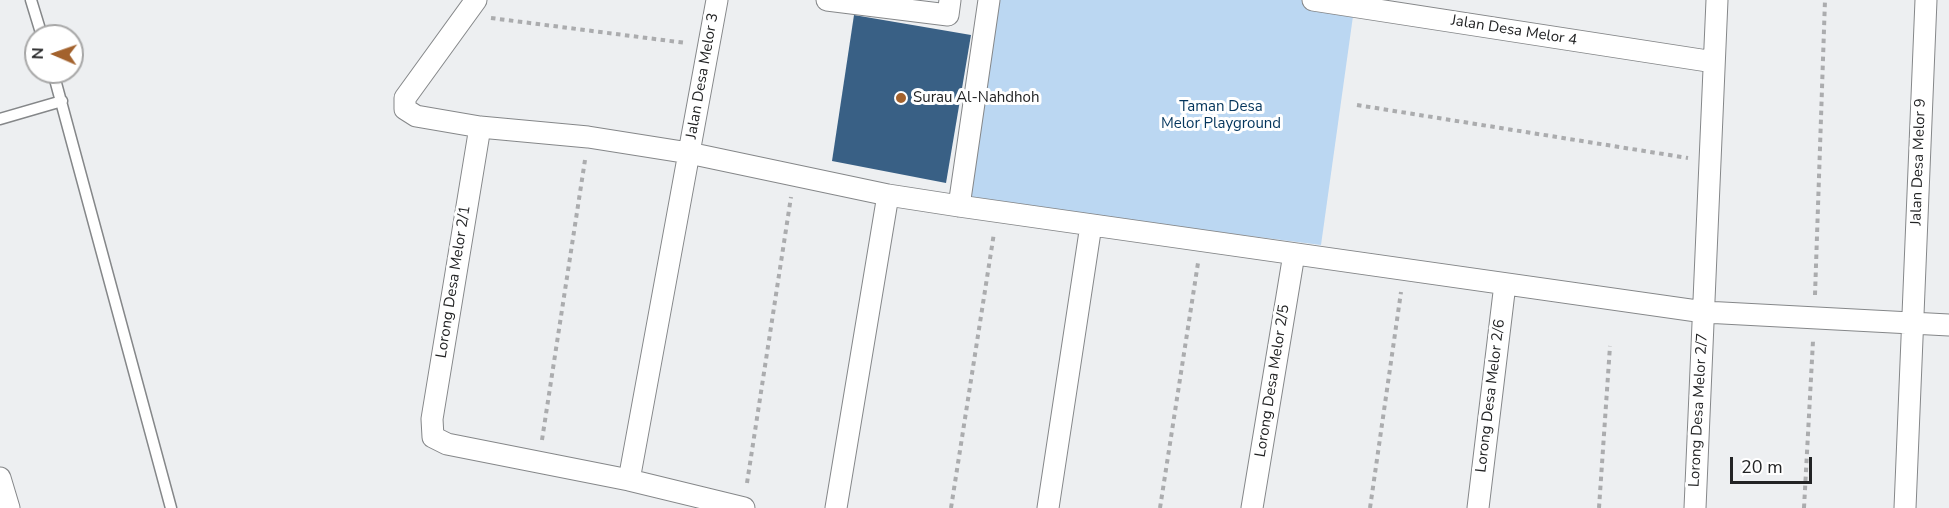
<!DOCTYPE html>
<html>
<head>
<meta charset="utf-8">
<style>
  body { margin:0 }
  #map { position:relative; width:1949px; height:508px; overflow:hidden; background:#edeff1; font-family:"Nunito Sans",sans-serif }
  canvas { display:block }
  .north { position:absolute; left:24px; top:24px; width:60px; height:60px; box-sizing:border-box; background:#fff; border:2px solid #a7a7a7; border-radius:50%; rotate:272deg; font-size:16px; font-weight:700; line-height:24px; text-align:center; color:#222324 }
  .north::after { content:''; display:block; margin:auto; width:21px; height:27px; background:#a3622d; clip-path:polygon(50% 0,100% 100%,50% 72%,0 100%) }
  .scale { position:absolute; left:1730px; top:457px; width:82px; height:27px; box-sizing:border-box; border:3px solid #222324; border-top:0; padding-left:8px; font-size:18px; line-height:21px; white-space:nowrap; color:#222324; -webkit-text-stroke:4px #fff; paint-order:stroke }
</style>
</head>
<body>
<div id="map">
<canvas width="1949" height="508"></canvas>
<div class="north">N</div>
<div class="scale">20 m</div>
</div>
<script>
const g = document.querySelector('canvas').getContext('2d');
g.lineJoin = 'round';
function paint(path, color) { g.fillStyle = color; g.fill(path, 'evenodd'); }
const toPath = rows => new Path2D(rows.map(r => 'M' + r).join(''));
function strokePath(path, color, width, dash) { g.strokeStyle = color; g.lineWidth = width; g.lineCap = dash ? 'butt' : 'round'; g.setLineDash(dash || []); g.stroke(path); }
function drawText(font, color, halo, rows, align = 'center') {
  g.font = font + ' "Nunito Sans",sans-serif'; g.lineWidth = 6; g.setLineDash([]); g.textBaseline = 'middle'; g.strokeStyle = halo; g.fillStyle = color; for (const [text, x, y, turn = 0] of rows) {
    g.save(); g.translate(x, y); g.rotate((+turn || 0) * Math.PI / 180); g.textAlign = isNaN(turn) ? turn : align; if (halo) g.strokeText(text, 0, 0); g.fillText(text, 0, 0); g.restore();
  }
}
paint(toPath([
  [994,0,1308,0,1354,9,1321,245,966,200]
]), '#bbd7f2');
paint(toPath([
  [854,15,971,35,946,183,832,161]
]), '#396085');
const service = toPath([
  [31,0,42,36],
  [53,72,171,508],
  [0,119,62,101]
]);
const minor = toPath([
  [476,0,405,98,405,109,416,116,480,127,588,137,689,153,888,195,959,206,1704,312,1949,325],
  [827,0,948,15,950,0],
  [1313,0,1714,62],
  [480,127,432,419,433,437,447,444,629,480,744,508],
  [959,206,989,0],
  [0,478,9,508],
  [629,480,717,0],
  [836,508,888,195],
  [1048,508,1091,225],
  [1252,508,1294,254],
  [1478,508,1505,284],
  [1695,508,1717,0],
  [1905,508,1926,0]
]);
strokePath(service, '#858789', 13);
strokePath(minor, '#858789', 23);
strokePath(toPath([
  [491,18,686,43],
  [1357,105,1688,158],
  [1815,295,1825,0],
  [542,440,585,160],
  [747,483,791,197],
  [951,508,994,233],
  [1160,508,1198,263],
  [1370,508,1401,292],
  [1599,508,1610,346],
  [1804,508,1813,341]
]), '#abacae', 4, [4.5, 4.5]);
strokePath(service, '#fff', 10);
strokePath(minor, '#fff', 21);
for (const [x, y, r, color] of [
  [901,98,6,"#a3622d"]
]) { const dot = new Path2D(); dot.arc(x, y, r, 0, 2 * Math.PI); g.fillStyle = color; g.fill(dot); strokePath(dot, '#fff', 2); }
drawText('15px', '#222324', '#fff', [
  ["Jalan Desa Melor 4",1514,31,9],
  ["Jalan Desa Melor 3",703,76,-80],
  ["Jalan Desa Melor 9",1919,162,-88],
  ["Lorong Desa Melor 2/1",454,282,-81],
  ["Lorong Desa Melor 2/5",1273,381,-81],
  ["Lorong Desa Melor 2/6",1491,396,-83],
  ["Lorong Desa Melor 2/7",1699,410,-87]
]);
drawText('15px', '#222324', '#fff', [
  ["Surau Al-Nahdhoh",913,98]
], 'left');
drawText('15px', '#04355c', '#fff', [
  ["Taman Desa",1221,107],
  ["Melor Playground",1221,124]
]);
</script>
</body>
</html>
